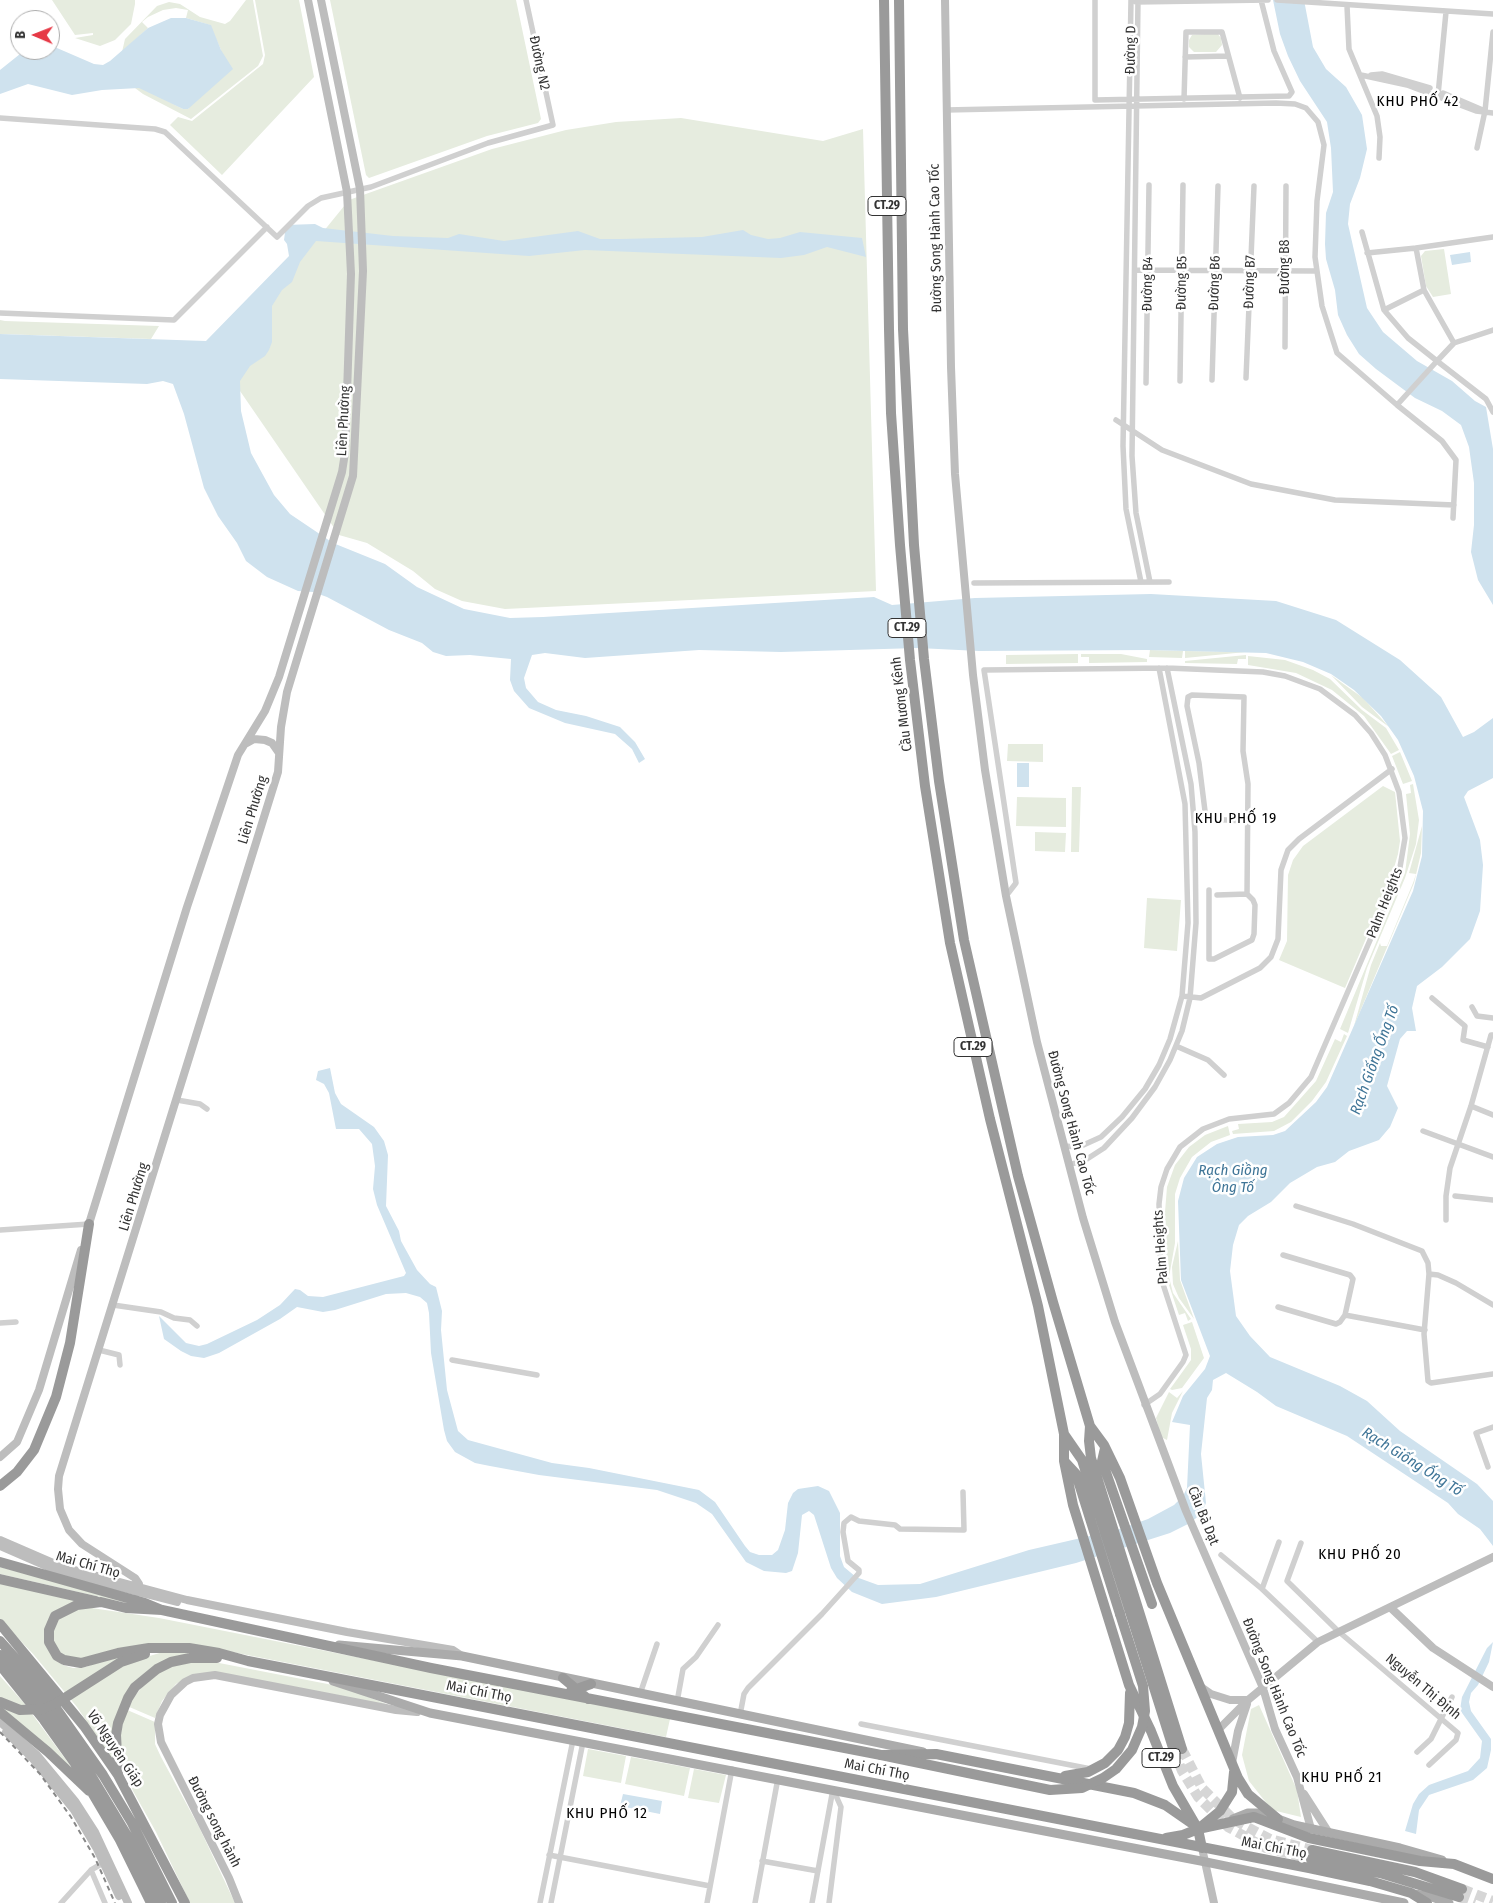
<!DOCTYPE html>
<html>
<head>
<meta charset="utf-8">
<style>
  body { margin:0 }
  #map { position:relative; width:1493px; height:1903px; overflow:hidden; background:#fff; font-family:"Fira Sans Condensed",sans-serif }
  canvas { display:block }
  .north { position:absolute; left:10px; top:10px; width:50px; height:50px; box-sizing:border-box; background:#fff; border:1px solid #adadad; border-radius:50%; rotate:271deg; font-size:14px; font-weight:700; line-height:20px; text-align:center; color:#333 }
  .north::after { content:''; display:block; margin:auto; width:18px; height:22px; background:#e63946; clip-path:polygon(50% 0,100% 100%,50% 72%,0 100%) }
</style>
</head>
<body>
<div id="map">
<canvas width="1493" height="1903"></canvas>
<div class="north">B</div>
</div>
<script>
const g = document.querySelector('canvas').getContext('2d');
g.lineJoin = 'round';
function paint(path, color) { g.fillStyle = color; g.fill(path, 'evenodd'); }
const toPath = rows => new Path2D(rows.map(r => 'M' + r).join(''));
function strokePath(path, color, width, dash) { g.strokeStyle = color; g.lineWidth = width; g.lineCap = dash ? 'butt' : 'round'; g.setLineDash(dash || []); g.stroke(path); }
function drawText(font, color, halo, rows, align = 'center') {
  g.font = font + ' "Fira Sans Condensed",sans-serif'; g.lineWidth = 5; g.setLineDash([]); g.textBaseline = 'middle'; g.strokeStyle = halo; g.fillStyle = color; for (const [text, x, y, turn = 0] of rows) {
    g.save(); g.translate(x, y); g.rotate((+turn || 0) * Math.PI / 180); g.textAlign = isNaN(turn) ? turn : align; if (halo) g.strokeText(text, 0, 0); g.fillText(text, 0, 0); g.restore();
  }
}
paint(toPath([
  [52,0,135,0,135,4,131,24,115,40,100,46,75,38,93,35,93,33,75,35],
  [246,0,253,0,263,56,258,66,191,119,143,94,135,88,142,88,183,109,188,109,221,50,210,25,186,18,188,10,176,8,163,10,148,17,142,22,148,28,122,52,125,39,157,6,169,2,180,4,200,17,225,24,230,21],
  [255,0,299,0,314,77,222,175,170,125,178,117,192,121,263,64,265,55],
  [330,0,516,0,541,119,538,123,487,136,369,178,366,175],
  [1217,33,1221,38,1222,45,1216,52,1194,52,1189,47,1189,40,1192,35],
  [681,118,823,141,863,129,876,591,505,609,462,601,435,589,413,571,367,543,339,535,218,359,228,336,323,232,349,200,492,149,566,130,616,122],
  [1444,249,1451,294,1433,297,1426,286,1421,256,1425,251],
  [0,320,5,321,159,326,151,339,0,334],
  [1150,650,1183,651,1182,658,1149,657],
  [1185,651,1246,652,1185,658],
  [1078,654,1078,663,1006,664,1006,655],
  [1081,654,1121,654,1147,659,1147,662,1089,663,1089,657,1081,657],
  [1246,655,1246,659,1238,659,1237,664,1185,663,1185,661],
  [1248,656,1285,660,1313,670,1330,679,1362,710,1386,728,1399,750,1391,754,1364,716,1332,690,1296,673,1248,665],
  [1331,675,1363,698,1389,727,1362,707],
  [1008,744,1043,744,1043,762,1007,761],
  [1400,752,1412,781,1403,784,1392,756],
  [1413,784,1419,820,1416,844,1405,878,1367,968,1348,1033,1340,1029,1405,873,1410,834,1406,794,1411,793,1410,785],
  [1383,786,1395,792,1400,841,1398,854,1390,882,1345,988,1279,960,1287,941,1288,875,1293,860,1303,846],
  [1072,787,1081,787,1079,852,1071,852],
  [1017,797,1066,798,1066,827,1016,826],
  [1422,826,1421,853,1414,883,1354,1026,1371,965,1380,943,1381,946,1387,946,1413,883,1416,874,1409,873],
  [1035,832,1066,833,1065,852,1035,851],
  [1147,898,1181,900,1177,951,1144,948],
  [1344,1034,1347,1036,1326,1082,1312,1101,1291,1122,1274,1131,1233,1134,1232,1131,1239,1129,1238,1124,1272,1122,1284,1117,1316,1081,1335,1039,1341,1042],
  [1228,1126,1230,1135,1211,1142,1192,1157,1180,1178,1175,1194,1175,1243,1169,1277,1173,1293,1191,1319,1188,1321,1185,1313,1179,1315,1167,1279,1165,1212,1167,1187,1175,1165,1189,1147,1205,1135],
  [1178,1241,1180,1280,1194,1319,1179,1298,1173,1284,1172,1267],
  [1192,1322,1204,1358,1182,1388,1172,1390,1170,1389,1173,1385,1191,1360,1191,1349,1183,1325],
  [1183,1391,1172,1413,1167,1440,1161,1437,1156,1418,1169,1392,1177,1398],
  [0,1567,126,1601,126,1603,0,1574],
  [0,1583,80,1601,62,1607,45,1644,54,1659,63,1665,73,1668,86,1667,116,1655,136,1660,163,1652,206,1654,188,1655,132,1686,112,1759,77,1707,34,1655,0,1619],
  [85,1607,159,1618,670,1719,666,1737,186,1643,145,1645,87,1660,63,1657,51,1637,60,1616],
  [181,1662,214,1662,343,1687,394,1707,211,1672,194,1675,176,1684,162,1701,155,1718,127,1706,149,1678],
  [0,1676,24,1703,75,1772,2,1709,5,1700,0,1697],
  [1259,1705,1297,1790,1301,1817,1272,1810,1249,1781,1242,1755,1251,1709],
  [125,1709,155,1722,155,1744,161,1757,199,1827,235,1903,190,1903,156,1832,133,1791,121,1760,119,1746],
  [588,1749,626,1756,621,1783,583,1776],
  [631,1757,690,1768,684,1796,625,1784],
  [694,1769,726,1775,719,1803,688,1798]
]), '#e6ecdf');
paint(toPath([
  [1273,0,1304,0,1313,47,1326,69,1346,87,1362,115,1367,149,1360,178,1350,204,1348,224,1367,308,1383,332,1417,361,1452,381,1475,401,1486,407,1493,449,1493,605,1478,580,1471,552,1474,525,1474,483,1469,447,1461,425,1442,411,1415,398,1376,369,1359,354,1347,335,1338,315,1335,290,1326,259,1325,244,1326,213,1333,192,1331,148,1327,122,1300,81,1288,56,1280,34],
  [171,18,186,18,211,25,221,50,233,69,188,109,183,109,139,88,102,90,72,95,28,84,0,94,0,70,25,50,50,50,50,45,94,64,103,65,110,61,148,28],
  [315,224,323,228,393,236,448,238,459,234,504,241,578,231,600,239,620,239,702,237,743,230,751,235,768,239,780,238,800,232,862,238,866,257,827,247,804,255,781,258,585,250,529,256,316,241,300,262,292,282,282,290,272,306,272,342,269,350,265,356,250,366,240,381,241,411,251,453,274,495,290,514,333,543,385,564,417,587,464,609,510,618,543,617,874,597,892,605,975,598,1151,594,1276,601,1336,620,1400,660,1441,697,1463,737,1474,732,1493,718,1493,778,1468,791,1464,797,1480,840,1483,865,1480,911,1470,939,1442,967,1417,986,1412,1008,1416,1031,1407,1031,1400,1039,1387,1086,1398,1108,1390,1127,1379,1140,1349,1151,1335,1162,1317,1167,1290,1183,1271,1202,1248,1216,1239,1225,1233,1245,1230,1271,1236,1316,1250,1336,1270,1357,1340,1386,1367,1401,1400,1431,1477,1484,1493,1501,1493,1546,1480,1529,1458,1514,1448,1503,1347,1436,1276,1406,1257,1392,1226,1373,1213,1380,1212,1390,1207,1398,1201,1454,1206,1503,1201,1514,1190,1523,1170,1533,1076,1563,936,1597,882,1604,852,1592,837,1578,831,1568,814,1515,809,1511,802,1515,798,1553,792,1571,786,1573,764,1571,746,1562,712,1514,696,1503,657,1490,539,1475,490,1466,475,1463,455,1452,447,1441,444,1430,431,1353,429,1313,427,1303,420,1297,406,1293,386,1294,335,1310,323,1312,297,1307,280,1319,219,1353,204,1358,191,1356,181,1351,164,1339,159,1316,186,1343,199,1346,207,1344,257,1320,280,1305,295,1289,300,1290,308,1296,323,1297,404,1276,406,1273,377,1205,373,1189,375,1166,372,1144,359,1129,336,1129,329,1093,324,1084,316,1080,318,1071,330,1068,335,1093,341,1104,374,1127,384,1141,388,1155,386,1206,399,1231,401,1241,417,1270,430,1284,436,1287,442,1311,441,1330,447,1390,458,1431,468,1440,552,1463,589,1468,699,1490,715,1502,745,1546,750,1552,759,1555,772,1555,778,1550,785,1530,788,1503,793,1493,798,1489,818,1486,829,1491,840,1513,840,1556,844,1567,856,1577,878,1585,920,1584,1029,1550,1120,1529,1148,1519,1174,1505,1183,1496,1187,1488,1190,1425,1172,1422,1183,1396,1205,1369,1210,1356,1181,1280,1178,1201,1184,1178,1197,1157,1217,1144,1238,1137,1273,1135,1285,1131,1316,1102,1327,1087,1413,891,1422,856,1423,811,1414,776,1398,740,1381,716,1354,690,1331,674,1303,662,1266,653,1146,650,979,651,918,648,781,652,699,650,585,658,545,653,532,655,524,678,526,688,538,702,556,710,586,716,620,727,635,742,645,759,639,763,632,749,615,734,565,723,529,708,514,691,510,680,511,659,470,655,446,656,433,652,422,643,389,630,327,597,313,592,298,591,267,577,246,561,237,543,218,516,204,488,184,414,173,384,163,381,147,384,0,379,0,334,206,341,289,256,287,244,284,240,286,225],
  [1470,252,1471,262,1452,265,1450,255],
  [1017,763,1029,763,1029,787,1017,787],
  [1493,1642,1489,1662,1478,1685,1471,1693,1469,1702,1471,1711,1491,1739,1491,1750,1487,1768,1473,1780,1429,1795,1419,1810,1416,1834,1405,1831,1413,1804,1419,1794,1429,1785,1468,1771,1480,1758,1482,1741,1460,1710,1462,1697,1487,1648],
  [623,1794,662,1801,660,1814,620,1806]
]), '#cfe2ee');
strokePath(toPath([
  [1182,1749,1202,1788,1234,1820,1270,1839,1312,1850],
  [1174,1751,1182,1771,1198,1797,1228,1827,1266,1848,1311,1859],
  [1462,1889,1493,1901],
  [1459,1897,1475,1903]
]), '#d6d6d6', 10, [10, 5]);
strokePath(toPath([
  [1095,0,1095,100,1289,96,1292,92,1274,51,1261,0],
  [1131,0,1123,446,1126,509,1141,582],
  [1138,0,1132,456,1136,513,1150,582],
  [1277,0,1493,14],
  [1136,2,1268,0],
  [1347,6,1349,49,1377,116,1380,137,1379,158],
  [1185,57,1228,56],
  [1361,75,1407,85,1476,111,1493,113],
  [1371,75,1382,74,1430,88],
  [1443,93,1485,111],
  [1438,95,1446,12],
  [1184,99,1186,32,1222,32,1240,98],
  [946,110,1276,103,1295,104,1306,108,1318,122,1324,145,1317,201,1315,257,1322,306,1337,353,1397,405,1442,441,1456,460,1453,518],
  [0,118,155,129,165,132,277,237,308,206,321,198,371,187,488,143,553,125,526,0],
  [1477,148,1485,111,1493,32],
  [1362,232,1384,310,1408,338,1437,361,1454,343,1424,290,1416,248,1493,237],
  [1367,253,1416,248],
  [1135,270,1316,271],
  [1384,310,1424,290],
  [0,313,174,320,267,227],
  [1454,343,1493,330],
  [1285,347,1286,186],
  [1246,378,1254,186],
  [1212,380,1218,186],
  [1180,381,1183,185],
  [1146,383,1149,185],
  [1397,405,1437,361,1486,399,1493,412],
  [1116,420,1162,450,1251,484,1335,500,1454,505],
  [974,583,1169,582],
  [1209,890,1209,959,1214,959,1252,940,1254,934,1255,905,1253,900,1247,894,1217,895],
  [1247,894,1248,784,1243,751,1244,697,1192,695,1188,697,1187,706,1199,763,1206,819,1247,821],
  [1006,896,1016,883,984,670,1167,668,1263,672,1285,676,1320,689,1355,715,1371,733,1385,755,1399,792,1405,838,1399,873,1311,1077,1289,1103,1274,1114,1229,1119,1203,1129,1180,1147,1167,1169,1161,1187,1159,1204,1161,1278,1186,1355,1183,1362,1160,1394,1144,1405],
  [1182,996,1201,998,1260,968,1271,957,1278,939,1281,870,1288,850,1299,839,1392,769],
  [1432,998,1465,1026,1463,1040,1488,1047],
  [1472,1007,1477,1016,1493,1018],
  [1176,1046,1208,1060,1224,1075],
  [177,1100,200,1104,207,1109],
  [1471,1106,1493,1115],
  [1423,1131,1493,1157],
  [1064,1146,1079,1147,1101,1137,1122,1117,1145,1089,1159,1065,1170,1039,1182,996,1188,923,1185,804,1159,668],
  [1069,1165,1087,1159,1104,1148,1132,1118,1155,1087,1170,1060,1182,1031,1190,998,1196,923,1195,832,1191,784,1167,668],
  [1455,1196,1493,1200],
  [1296,1206,1353,1224,1422,1251,1428,1263,1429,1274,1424,1334,1428,1381,1431,1383,1493,1374],
  [1446,1220,1446,1196,1450,1168,1471,1106,1491,1035,1493,1035],
  [0,1230,89,1224],
  [1283,1255,1350,1275,1353,1279,1345,1315,1425,1330],
  [1429,1274,1438,1275,1456,1283,1493,1305],
  [113,1305,161,1312,174,1318,190,1320,197,1326],
  [1278,1307,1336,1324,1340,1322,1345,1315],
  [0,1323,16,1322],
  [99,1350,119,1355,120,1365],
  [452,1360,537,1375],
  [1488,1467,1476,1433,1493,1427],
  [1301,1543,1287,1581,1338,1631,1458,1733,1456,1740,1429,1765],
  [1221,1555,1262,1589,1318,1642],
  [1262,1589,1279,1542],
  [640,1694,657,1644],
  [677,1702,683,1669,696,1657,718,1625],
  [740,1715,744,1694,748,1688,822,1614,859,1573,859,1570,848,1561,843,1532,844,1523,851,1517,859,1521,895,1525,900,1529,964,1530,963,1492],
  [861,1724,1091,1769],
  [1417,1752,1431,1739,1452,1697],
  [549,1855,710,1886],
  [762,1861,818,1871],
  [91,1870,105,1903],
  [61,1903,91,1870,103,1863],
  [540,1903,573,1740],
  [551,1903,583,1742],
  [707,1903,732,1769],
  [755,1903,778,1778],
  [812,1903,833,1789],
  [829,1903,841,1807,833,1789]
]), '#d0d0d0', 5.5);
strokePath(toPath([
  [945,0,951,367,955,474,973,675,985,770,1006,896,1037,1042,1083,1218,1115,1322,1186,1511,1263,1688,1275,1729,1297,1777,1311,1829],
  [245,744,254,739,265,740,272,743,279,753],
  [88,1227,187,907,238,755,265,711,279,677,342,472,345,453,351,274,347,192,308,0],
  [0,1457,17,1442,39,1390,81,1250],
  [0,1540,60,1566,187,1600,347,1632,453,1650,462,1656],
  [0,1546,60,1572,177,1602],
  [137,1593,139,1584,135,1578,82,1544,69,1530,60,1509,58,1489,59,1476,278,772,281,727,287,692,353,476,363,271,360,189,321,0],
  [1391,1608,1433,1648,1493,1687],
  [1201,1687,1211,1694,1230,1700,1248,1700],
  [0,1722,37,1755,75,1801,95,1832,128,1903],
  [1218,1730,1248,1700,1318,1642,1493,1557],
  [6,1732,33,1759,74,1810,97,1849,119,1896],
  [1232,1763,1238,1731,1247,1704],
  [1304,1794,1329,1833],
  [1202,1848,1214,1903],
  [239,1903,229,1878,161,1742,158,1724,160,1715,171,1695,185,1682,193,1678,215,1675,396,1710,417,1712]
]), '#bdbdbd', 8);
strokePath(toPath([
  [339,1645,462,1656,923,1752],
  [333,1681,430,1713,1206,1862,1404,1903],
  [1233,1819,1248,1813,1262,1813,1294,1825,1400,1848,1442,1860],
  [1414,1894,1429,1896,1449,1903]
]), '#ababab', 9);
strokePath(toPath([
  [884,0,889,329,891,413,900,545,910,660,925,786,950,943,990,1119,1038,1306,1064,1434,1064,1461,1073,1505,1129,1685,1151,1731,1173,1786,1198,1829,1202,1848],
  [899,0,903,329,914,545,924,659,939,781,964,940,1018,1176,1053,1302,1090,1426,1104,1445,1120,1478,1157,1583,1238,1778,1248,1794,1278,1819],
  [1090,1426,1089,1441,1091,1458,1182,1749],
  [1064,1434,1082,1460,1174,1751],
  [1105,1448,1102,1461,1152,1604],
  [1064,1461,1076,1474,1120,1614],
  [0,1486,17,1472,34,1450,56,1397,70,1343,89,1224],
  [0,1562,145,1603,162,1610,431,1668,881,1755,936,1754,1134,1793,1165,1805,1191,1823],
  [0,1579,96,1601],
  [162,1610,126,1608,101,1602,77,1605,55,1616,49,1630,49,1642,57,1656,64,1660,81,1663,118,1653,149,1648,189,1648,219,1653,248,1661,1309,1868,1370,1881,1411,1893,1427,1903],
  [0,1624,84,1726,118,1775,185,1903],
  [0,1641,41,1687,103,1775,132,1823,172,1903],
  [0,1655,30,1689,80,1757,131,1842,161,1903],
  [0,1665,44,1720,74,1762,120,1840,151,1903],
  [563,1678,588,1699],
  [571,1691,591,1684],
  [0,1712,48,1752,89,1791],
  [118,1773,116,1735,118,1723,128,1698,135,1687,157,1669,171,1662,190,1658,217,1658],
  [1065,1776,1088,1772,1105,1763,1118,1750,1125,1737,1129,1723,1130,1693],
  [1198,1829,1254,1817,1309,1838,1420,1861,1454,1864,1493,1879],
  [1166,1838,1183,1835,1198,1829,1220,1811,1232,1792,1234,1772],
  [1312,1850,1415,1872,1462,1889],
  [1311,1859,1380,1873,1459,1897]
]), '#9a9a9a', 10);
strokePath(toPath([
  [0,1732,40,1774,71,1817,95,1858,115,1903]
]), '#888', 2, [5, 4]);
strokePath(toPath([
  [0,1702,20,1710,43,1709,57,1703,121,1662,145,1654],
  [881,1755,1050,1790,1082,1788,1103,1778,1116,1769,1132,1750,1142,1727,1145,1711,1143,1686,1120,1614]
]), '#9a9a9a', 10);
for (const [x, y, w] of [
  [887,206,38],
  [907,628,38],
  [973,1047,38],
  [1161,1758,38]
]) { const box = new Path2D(); box.roundRect(x - w / 2, y - 9.5, w, 19, 4); g.fillStyle = '#fff'; g.fill(box); strokePath(box, '#333', 1); }
drawText('bold 12px', '#333', null, [
  ["CT.29",887,206],
  ["CT.29",907,628],
  ["CT.29",973,1047],
  ["CT.29",1161,1758]
]);
drawText('14px', '#333', '#fff', [
  ["Đường D",1131,50,-89],
  ["Đường N2",539,63,78],
  ["Đường Song Hành Cao Tốc",936,238,-91],
  ["Đường B8",1285,267,-90],
  ["Đường B7",1250,282,-88],
  ["Đường B5",1182,283,-89],
  ["Đường B6",1215,283,-88],
  ["Đường B4",1148,284,-89],
  ["Liên Phường",344,421,-87],
  ["Cầu Mương Kênh",902,704,-97],
  ["Liên Phường",253,810,-73],
  ["Palm Heights",1385,903,-68],
  ["Đường Song Hành Cao Tốc",1071,1123,75],
  ["Liên Phường",134,1197,-73],
  ["Palm Heights",1161,1247,-94],
  ["Cầu Bà Dạt",1203,1516,68],
  ["Mai Chí Thọ",88,1565,16],
  ["Nguyễn Thị Định",1423,1687,40],
  ["Đường Song Hành Cao Tốc",1274,1688,68],
  ["Mai Chí Thọ",479,1692,11],
  ["Võ Nguyên Giáp",115,1749,56],
  ["Mai Chí Thọ",877,1770,11],
  ["Đường song hành",214,1822,63],
  ["Mai Chí Thọ",1274,1848,11]
]);
g.letterSpacing = '1px';
drawText('15px', '#000', '#fff', [
  ["KHU PHỐ 42",1418,102],
  ["KHU PHỐ 19",1236,819],
  ["KHU PHỐ 20",1360,1555],
  ["KHU PHỐ 21",1342,1778],
  ["KHU PHỐ 12",607,1814]
]);
g.letterSpacing = '0px';
drawText('italic 15px', '#3f7597', '#fff', [
  ["Rạch Giống Ống Tố",1375,1060,-70],
  ["Rạch Giồng",1233,1171],
  ["Ông Tố",1233,1188],
  ["Rạch Giống Ống Tố",1412,1462,32]
]);
</script>
</body>
</html>
